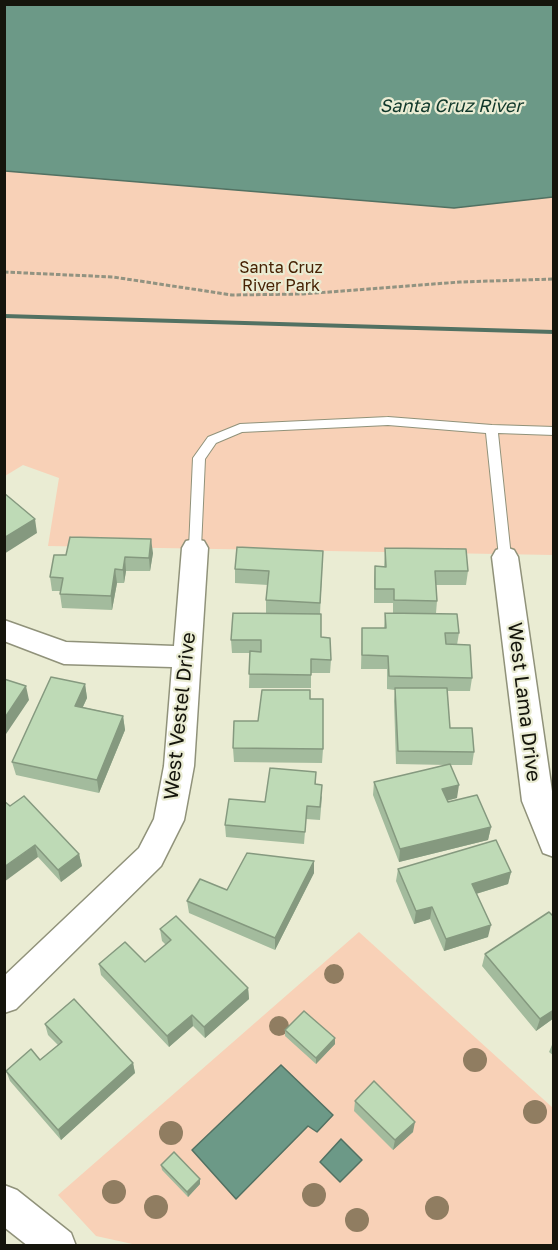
<!DOCTYPE html>
<html>
<head>
<meta charset="utf-8">
<style>
  body { margin:0 }
  #map { position:relative; width:558px; height:1250px; overflow:hidden; background:#eaecd3; font-family:"Golos Text",sans-serif }
  canvas { display:block }
  .frame { position:absolute; inset:0; border:6px solid #15150c; pointer-events:none }
</style>
</head>
<body>
<div id="map">
<canvas width="558" height="1250"></canvas>
<div class="frame"></div>
</div>
<script>
const g = document.querySelector('canvas').getContext('2d');
g.lineJoin = 'round';
function paint(path, color) { g.fillStyle = color; g.fill(path, 'evenodd'); }
const toPath = rows => new Path2D(rows.map(r => 'M' + r).join(''));
function strokePath(path, color, width, dash) { g.strokeStyle = color; g.lineWidth = width; g.lineCap = dash ? 'butt' : 'round'; g.setLineDash(dash || []); g.stroke(path); }
function drawText(font, color, halo, rows, align = 'center') {
  g.font = font + ' "Golos Text",sans-serif'; g.lineWidth = 4.5; g.setLineDash([]); g.textBaseline = 'middle'; g.strokeStyle = halo; g.fillStyle = color; for (const [text, x, y, turn = 0] of rows) {
    g.save(); g.translate(x, y); g.rotate((+turn || 0) * Math.PI / 180); g.textAlign = isNaN(turn) ? turn : align; if (halo) g.strokeText(text, 0, 0); g.fillText(text, 0, 0); g.restore();
  }
}
paint(toPath([
  [5,5,553,5,553,555,48,546,59,478,23,465,5,476],
  [359,932,553,1108,553,1245,137,1245,96,1236,58,1195]
]), '#f8d1b7');
const water = toPath([
  [4,5,553,5,553,197,454,208,5,171,4,5],
  [281,1065,333,1115,317,1132,308,1126,236,1199,192,1150,281,1065],
  [341,1139,362,1160,340,1182,320,1162,341,1139]
]);
paint(water, '#6c9987');
strokePath(water, '#527162', 1.5);
paint(toPath([
  [4,314,554,330,554,334,4,318,4,314]
]), '#527162');
const lane = toPath([
  [388,417,492,425,554,427,554,435,498,433,511,557,510,560,500,560,499,557,486,433,388,425,242,432,216,443,205,459,201,548,195,553,190,551,189,548,193,458,208,437,240,424,388,417]
]);
const street = toPath([
  [195,539,204,541,208,548,194,766,184,820,161,866,16,1009,4,1013,4,976,139,848,154,819,164,766,172,667,64,664,4,641,4,620,66,642,174,646,182,548,186,541,195,539],
  [505,547,514,550,518,557,554,805,554,857,543,853,522,801,492,557,496,550,505,547],
  [4,1185,17,1190,71,1233,76,1246,28,1246,4,1227,4,1185]
]);
strokePath(lane, '#90927a', 2);
strokePath(street, '#90927a', 3);
strokePath(toPath([
  [4,272,113,277,232,295,303,294,460,282,554,279]
]), '#929381', 3, [4.5, 2]);
paint(lane, '#fff');
paint(street, '#fff');
g.fillStyle = '#907d61';
for (const [x, y, r] of [
  [334,974,10],
  [279,1026,10],
  [475,1060,12],
  [535,1112,12],
  [171,1133,12],
  [114,1192,12],
  [314,1195,12],
  [156,1207,12],
  [437,1208,12],
  [357,1220,12]
]) { g.beginPath(); g.arc(x, y, r, 0, 2 * Math.PI); g.fill(); }
paint(toPath([
  [385,548,468,571,466,585,436,585,437,601,436,613,459,633,457,645,472,678,470,691,447,691,450,728,474,752,472,765,450,765,457,798,447,801,448,802,491,827,488,840,399,862,373,795,374,782,447,765,396,764,394,701,395,690,387,689,387,669,361,669,362,628,384,628,385,613,393,613,393,603,374,603,374,580,375,566,384,567],
  [323,551,320,614,321,637,331,660,330,673,311,673,311,688,249,688,250,653,232,653,231,640,266,613,266,600,268,585,235,583,235,569],
  [153,553,150,571,126,571,124,583,117,583,112,610,62,608,60,594,60,591,52,591,50,577,54,555],
  [85,684,87,698,83,707,123,716,125,730,99,793,16,775,12,762],
  [258,721,323,749,322,763,234,762,233,748],
  [316,772,316,784,322,797,320,820,306,819,304,844,226,837,225,825],
  [10,806,79,854,82,866,61,882,38,857],
  [314,861,314,873,275,950,189,913,187,901,227,890],
  [398,869,511,872,508,884,476,894,488,937,444,951,430,919,414,924,396,881],
  [554,917,554,1018,536,1031,482,966,485,954],
  [160,929,248,988,249,999,205,1038,193,1026,169,1047,101,975,99,964,145,962,166,945,162,941],
  [45,1024,133,1063,135,1073,61,1140,10,1081,6,1071,40,1060,58,1045,48,1035],
  [285,1030,335,1038,335,1044,316,1064,285,1036],
  [554,1040,554,1056,549,1052],
  [355,1101,413,1132,393,1150,354,1111],
  [161,1165,200,1179,200,1184,188,1197,162,1170]
]), '#a3bb9d');
paint(toPath([
  [35,519,37,533,4,554,4,538],
  [151,539,153,553,150,571,149,558],
  [125,557,126,571,124,583,123,570],
  [115,569,117,583,112,610,111,596],
  [85,684,87,698,77,719,75,706],
  [26,686,29,700,4,737,4,719],
  [123,716,125,730,99,793,97,780],
  [459,785,457,798,440,802,442,789],
  [491,827,488,840,399,862,400,849],
  [35,845,38,857,4,882,4,867],
  [79,854,82,866,61,882,58,870],
  [314,861,314,873,275,950,275,938],
  [511,872,508,884,469,896,472,884],
  [432,907,430,919,414,924,416,911],
  [491,925,488,937,444,951,446,939],
  [248,988,249,999,205,1038,204,1027],
  [554,1010,554,1018,536,1031,540,1019],
  [192,1015,193,1026,169,1047,167,1036],
  [335,1038,335,1044,316,1064,316,1058],
  [133,1063,135,1073,61,1140,58,1130],
  [415,1122,413,1132,393,1150,395,1140],
  [200,1179,200,1184,188,1197,187,1192]
]), '#85997f');
const building = toPath([
  [4,493,35,519,4,538,4,493],
  [70,537,151,539,149,558,125,557,123,570,115,569,111,596,60,594,63,578,50,577,54,555,66,555,70,537],
  [237,547,323,551,320,603,266,600,269,571,235,569,237,547],
  [385,548,466,549,468,571,435,571,437,601,394,600,394,589,375,589,375,566,386,567,385,548],
  [233,613,321,614,321,637,330,638,331,660,311,659,311,675,249,674,250,651,261,652,261,640,231,640,233,613],
  [385,613,457,614,459,633,445,633,446,644,470,645,472,678,389,676,388,656,362,655,362,628,386,628,385,613],
  [51,677,85,684,75,706,123,716,97,780,12,762,51,677],
  [4,679,26,686,4,719,4,679],
  [395,688,447,688,450,728,472,728,474,752,398,751,395,688],
  [262,690,310,690,310,699,323,699,323,749,233,748,234,721,258,721,262,690],
  [450,764,459,785,442,789,448,802,477,795,491,827,400,849,374,782,450,764],
  [270,768,316,772,315,784,322,785,320,807,307,806,305,832,225,825,229,799,265,802,270,768],
  [24,796,79,854,58,870,35,845,4,867,4,801,10,806,24,796],
  [496,840,511,872,472,884,491,925,446,939,432,907,416,911,398,869,496,840],
  [247,853,314,861,275,938,187,901,200,879,227,890,247,853],
  [549,912,554,917,554,1010,540,1019,485,954,549,912],
  [176,916,248,988,204,1027,192,1015,167,1036,99,964,125,942,145,962,171,940,160,929,176,916],
  [74,999,133,1063,58,1130,6,1071,31,1049,40,1060,62,1042,45,1024,74,999],
  [304,1011,335,1038,316,1058,285,1030,304,1011],
  [374,1081,415,1122,395,1140,355,1101,374,1081],
  [174,1152,200,1179,187,1192,161,1165,174,1152]
]);
paint(building, '#bedab6');
strokePath(building, '#85997f', 1.5);
drawText('16px', '#472204', '#eaecd3', [
  ["Santa Cruz",281,268],
  ["River Park",281,286]
]);
drawText('italic 18px', '#0f372a', '#eaecd3', [
  ["Santa Cruz River",451,106]
]);
drawText('20px', '#15150c', '#eaecd3', [
  ["West Lama Drive",524,702,83],
  ["West Vestel Drive",180,716,-84]
]);
</script>
</body>
</html>
